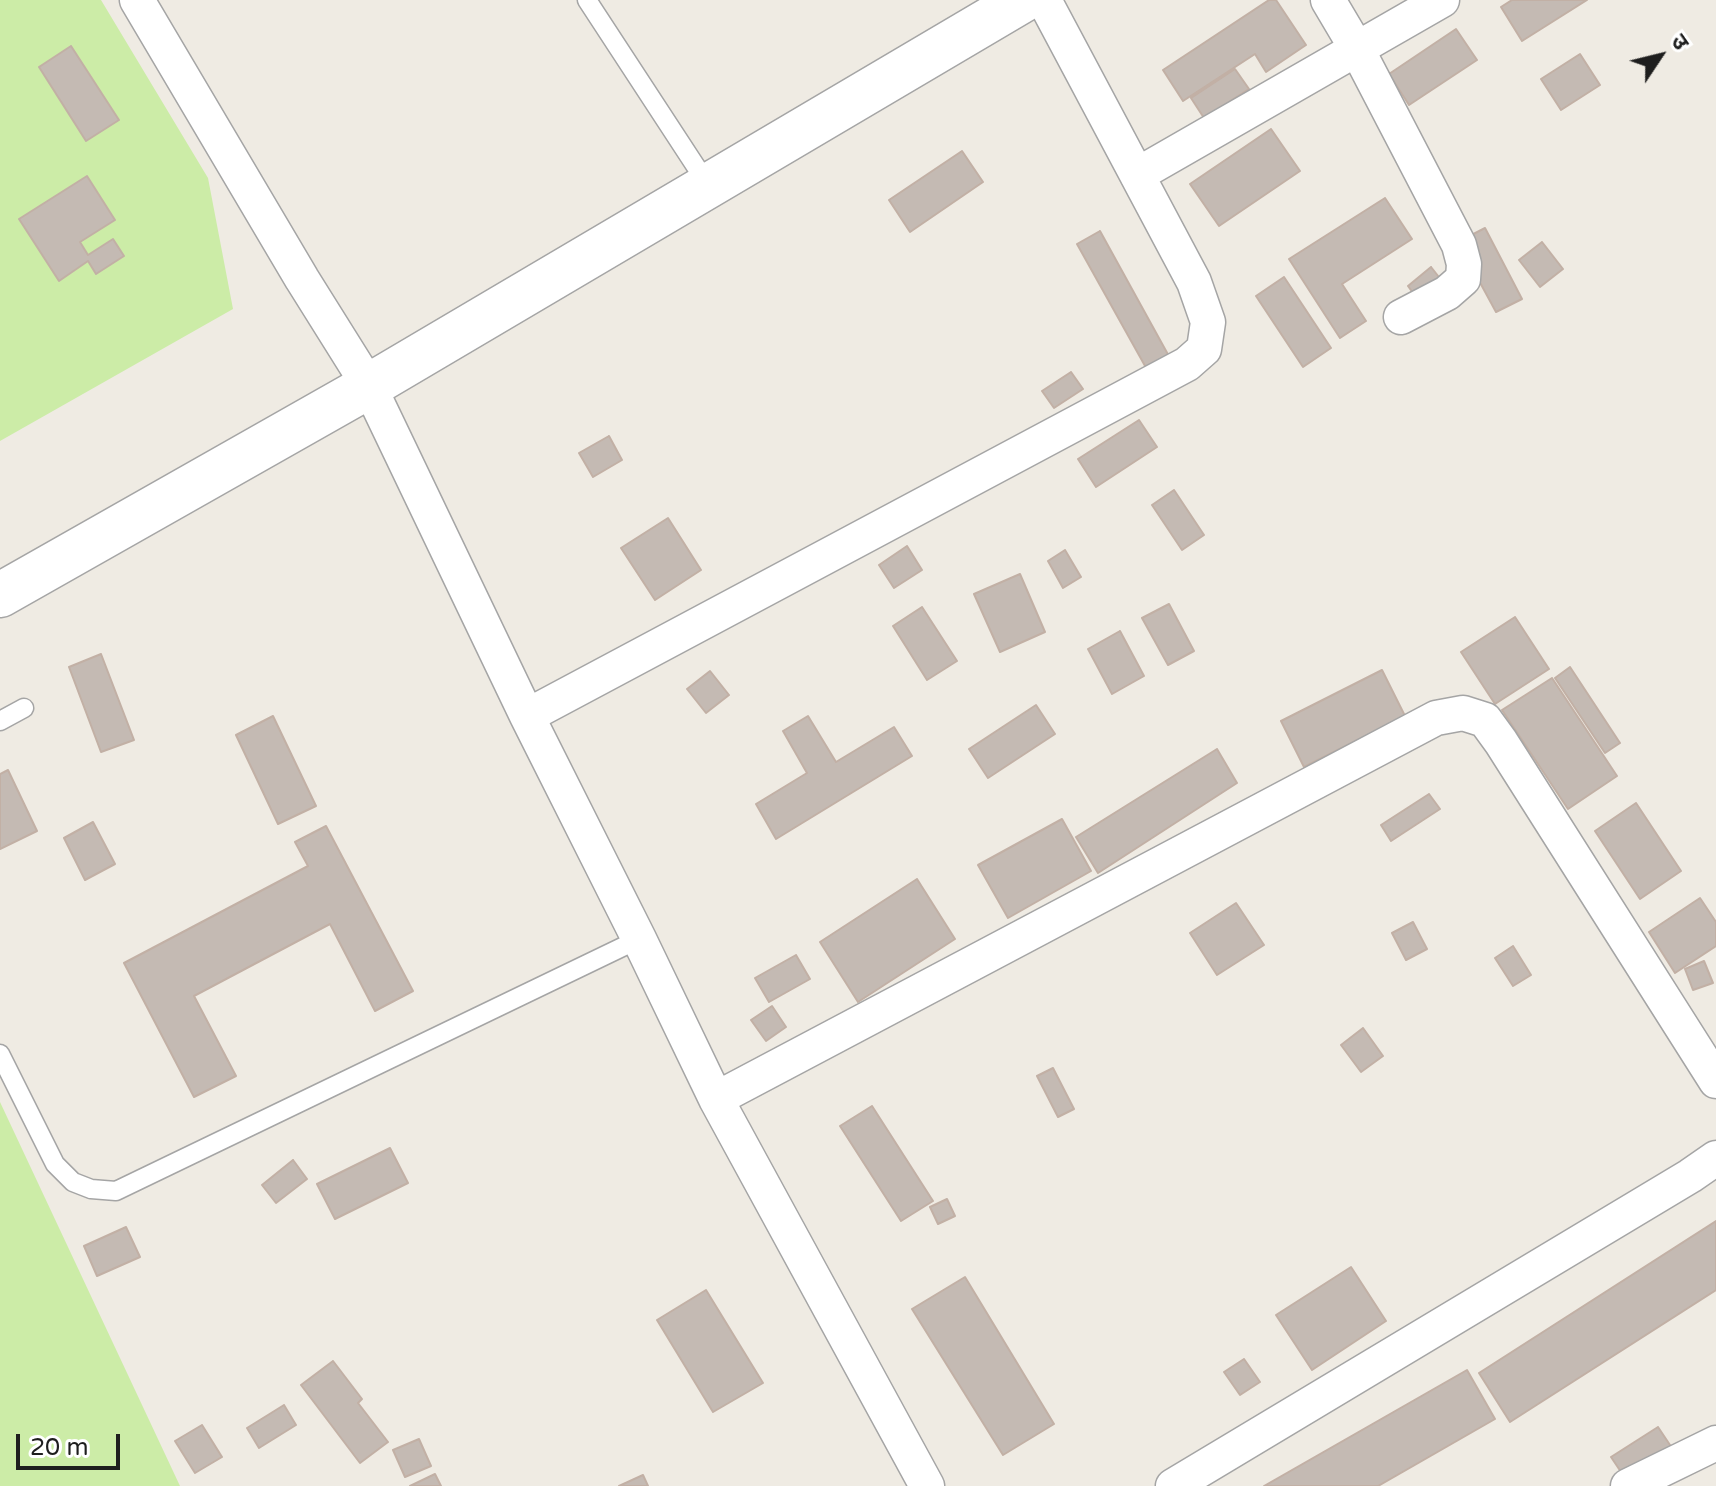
<!DOCTYPE html>
<html>
<head>
<meta charset="utf-8">
<style>
  body { margin:0 }
  #map { position:relative; width:1716px; height:1486px; overflow:hidden; background:#efebe3; font-family:"Varela Round","Noto Sans Devanagari",sans-serif }
  canvas { display:block }
  .north { position:absolute; left:1620px; top:16px; width:80px; height:80px; -webkit-text-stroke:6px #fff; paint-order:stroke; rotate:55deg; font-size:22px; font-weight:700; line-height:32px; text-align:center; color:#1e1e1e }
  .north::after { content:''; display:block; margin:auto; width:28px; height:36px; background:#1e1e1e; clip-path:polygon(50% 0,100% 100%,50% 72%,0 100%) }
  .scale { position:absolute; left:16px; top:1434px; width:104px; height:36px; box-sizing:border-box; border:4px solid #1e1e1e; border-top:0; padding-left:10px; font-size:24px; line-height:28px; white-space:nowrap; color:#1e1e1e; -webkit-text-stroke:6px #fff; paint-order:stroke }
</style>
</head>
<body>
<div id="map">
<canvas width="1716" height="1486"></canvas>
<div class="north">उ</div>
<div class="scale">20 m</div>
</div>
<script>
const g = document.querySelector('canvas').getContext('2d');
g.lineJoin = 'round';
function paint(path, color) { g.fillStyle = color; g.fill(path, 'evenodd'); }
const toPath = rows => new Path2D(rows.map(r => 'M' + r).join(''));
function strokePath(path, color, width, dash) { g.strokeStyle = color; g.lineWidth = width; g.lineCap = dash ? 'butt' : 'round'; g.setLineDash(dash || []); g.stroke(path); }
paint(toPath([
  [0,0,101,0,208,178,233,309,0,441],
  [0,1102,180,1486,0,1486]
]), '#cceca7');
const building = toPath([
  [1269,0,1276,0,1306,45,1266,72,1255,54,1183,101,1163,70,1269,0],
  [1512,0,1587,0,1522,41,1501,7,1512,0],
  [1456,29,1477,60,1409,105,1389,74,1456,29],
  [71,46,119,120,86,141,39,67,71,46],
  [1580,54,1600,85,1561,110,1541,79,1580,54],
  [1235,69,1249,89,1204,118,1191,98,1235,69],
  [1271,129,1300,171,1219,226,1190,184,1271,129],
  [962,151,983,182,910,232,889,200,962,151],
  [87,176,115,220,80,242,88,255,113,239,124,256,96,274,88,261,59,281,19,219,87,176],
  [1385,198,1412,239,1342,284,1366,321,1340,338,1289,259,1385,198],
  [1485,228,1522,299,1496,312,1458,242,1485,228],
  [1100,231,1176,369,1154,382,1077,244,1100,231],
  [1542,242,1563,269,1540,287,1519,260,1542,242],
  [1431,267,1442,281,1418,300,1408,286,1431,267],
  [1284,277,1331,348,1303,367,1256,296,1284,277],
  [1071,372,1083,389,1054,408,1042,391,1071,372],
  [1139,420,1157,447,1096,487,1078,459,1139,420],
  [609,436,622,460,593,477,579,453,609,436],
  [1174,490,1204,535,1182,550,1152,505,1174,490],
  [668,518,701,570,655,600,621,548,668,518],
  [907,546,922,570,894,588,879,565,907,546],
  [1065,550,1081,577,1063,588,1048,561,1065,550],
  [1020,574,1045,632,1000,652,974,594,1020,574],
  [1169,604,1194,651,1168,665,1142,618,1169,604],
  [922,607,957,661,927,680,893,626,922,607],
  [1515,617,1549,669,1495,704,1461,652,1515,617],
  [1120,631,1144,676,1112,694,1088,649,1120,631],
  [101,654,134,740,101,752,69,667,101,654],
  [1570,667,1620,743,1605,753,1555,678,1570,667],
  [1382,670,1405,716,1304,767,1281,721,1382,670],
  [710,671,729,695,706,713,687,689,710,671],
  [1552,678,1617,776,1568,809,1502,710,1552,678],
  [1036,705,1055,734,988,778,969,749,1036,705],
  [273,716,316,806,278,824,236,735,273,716],
  [808,716,836,762,894,727,912,756,776,839,756,804,807,773,783,731,808,716],
  [1217,749,1237,783,1098,873,1076,837,1217,749],
  [8,770,37,831,0,849,0,774,8,770],
  [1429,794,1440,809,1391,841,1381,825,1429,794],
  [1636,803,1681,871,1640,899,1595,831,1636,803],
  [1062,819,1091,871,1008,918,978,865,1062,819],
  [93,822,115,864,85,880,64,838,93,822],
  [326,826,413,991,375,1011,330,924,194,996,236,1076,194,1097,124,963,308,866,295,842,326,826],
  [917,879,955,939,858,1002,820,942,917,879],
  [1700,898,1716,922,1716,946,1675,973,1649,932,1700,898],
  [1236,903,1264,945,1217,975,1190,933,1236,903],
  [1413,922,1427,949,1406,960,1392,933,1413,922],
  [1513,946,1531,975,1513,986,1495,958,1513,946],
  [796,955,810,979,769,1002,755,978,796,955],
  [1704,961,1713,983,1693,990,1685,969,1704,961],
  [772,1006,786,1027,766,1041,751,1020,772,1006],
  [1363,1028,1383,1056,1361,1072,1341,1045,1363,1028],
  [1053,1068,1074,1109,1058,1117,1037,1076,1053,1068],
  [872,1106,933,1201,901,1221,840,1126,872,1106],
  [390,1148,408,1183,335,1219,317,1184,390,1148],
  [293,1160,307,1179,276,1203,262,1185,293,1160],
  [947,1199,955,1216,938,1224,930,1207,947,1199],
  [1716,1221,1716,1290,1510,1422,1479,1373,1716,1221],
  [126,1227,140,1257,97,1276,84,1246,126,1227],
  [1351,1267,1386,1321,1312,1370,1276,1315,1351,1267],
  [965,1277,1054,1424,1003,1455,912,1309,965,1277],
  [706,1290,763,1383,713,1412,657,1320,706,1290],
  [1244,1359,1260,1382,1240,1395,1224,1372,1244,1359],
  [333,1361,362,1399,358,1403,388,1442,360,1463,301,1385,333,1361],
  [1467,1370,1495,1419,1378,1486,1264,1486,1467,1370],
  [284,1405,296,1425,259,1448,247,1428,284,1405],
  [202,1425,222,1457,195,1473,175,1441,202,1425],
  [1658,1427,1672,1448,1625,1478,1611,1457,1658,1427],
  [419,1439,431,1466,405,1477,393,1450,419,1439],
  [435,1474,441,1486,410,1486,435,1474],
  [643,1475,648,1486,619,1486,643,1475]
]);
paint(building, '#c4bab3');
strokePath(building, '#c2b0a5', 2);
const service = toPath([
  [587,0,708,185],
  [0,721,24,708],
  [0,1054,55,1164,73,1182,91,1189,116,1191,639,939]
]);
const minor = toPath([
  [137,0,302,279,369,386,527,716,639,939,716,1099,927,1486],
  [1328,0,1357,49,1459,245,1464,264,1463,279,1447,293,1401,317],
  [1137,175,1442,0],
  [527,716,1187,364,1204,349,1208,322,1194,282,1044,0],
  [716,1099,1436,718,1463,713,1485,720,1501,742,1716,1081],
  [1173,1486,1690,1176,1716,1158],
  [1628,1486,1716,1443]
]);
const tertiary = toPath([
  [0,595,369,386,1023,0]
]);
strokePath(service, '#a5a5a5', 21);
strokePath(minor, '#a5a5a5', 37);
strokePath(tertiary, '#a5a5a5', 47);
strokePath(service, '#fff', 18);
strokePath(minor, '#fff', 34);
strokePath(tertiary, '#fff', 44);
</script>
</body>
</html>
